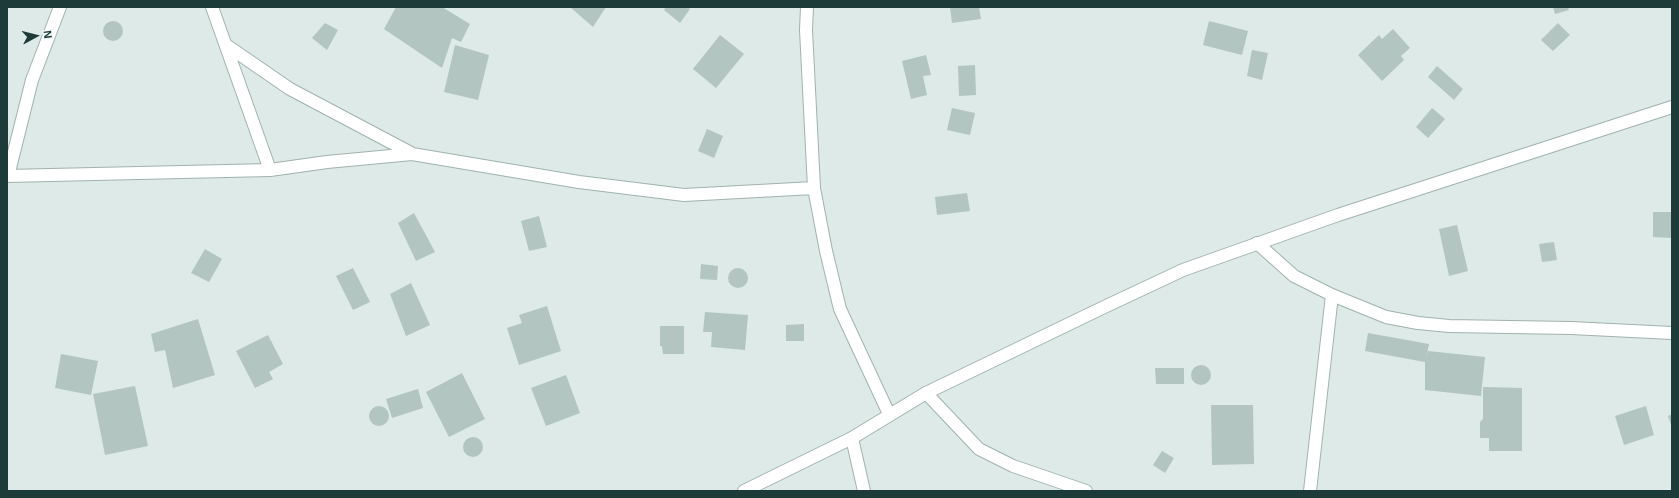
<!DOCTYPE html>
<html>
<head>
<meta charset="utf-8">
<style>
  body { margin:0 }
  #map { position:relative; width:1679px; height:498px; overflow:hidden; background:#ddeae7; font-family:Helvetica,sans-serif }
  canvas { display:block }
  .frame { position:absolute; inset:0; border:8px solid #1d3b38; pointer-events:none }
  .north { position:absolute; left:16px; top:16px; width:40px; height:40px; -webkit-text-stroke:3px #edf7f4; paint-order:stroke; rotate:83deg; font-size:11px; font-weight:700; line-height:16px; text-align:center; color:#1d3b38 }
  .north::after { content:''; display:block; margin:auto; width:14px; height:18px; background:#1d3b38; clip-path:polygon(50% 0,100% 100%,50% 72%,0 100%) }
</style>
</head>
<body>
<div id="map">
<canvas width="1679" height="498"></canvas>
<div class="frame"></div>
<div class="north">N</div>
</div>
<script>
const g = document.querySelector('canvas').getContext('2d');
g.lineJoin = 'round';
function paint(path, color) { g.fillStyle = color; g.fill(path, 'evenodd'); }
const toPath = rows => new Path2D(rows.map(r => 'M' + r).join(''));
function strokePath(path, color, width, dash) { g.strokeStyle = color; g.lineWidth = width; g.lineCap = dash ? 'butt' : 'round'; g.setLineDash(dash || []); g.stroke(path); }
paint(toPath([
  [396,7,442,7,470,24,461,42,452,38,442,68,384,29],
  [570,7,606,7,593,27],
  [666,7,687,7,690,9,680,23,664,10],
  [950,7,979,7,981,19,952,23],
  [1553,7,1568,7,1569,10,1555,14],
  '103 31a10 10 0 1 1 20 0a10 10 0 1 1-20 0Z',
  [1209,21,1248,31,1242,55,1203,45],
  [325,23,338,30,327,50,312,38],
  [1558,23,1570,35,1553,51,1541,40],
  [1393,29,1410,48,1401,56,1404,60,1382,81,1358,55,1379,35,1382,39],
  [720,35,744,54,716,88,693,69],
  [455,45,489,55,478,100,444,92],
  [1252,50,1268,53,1262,80,1247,76],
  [926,55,931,75,923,76,927,95,911,99,902,61],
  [975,65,976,95,959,96,958,66],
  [1437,66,1463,89,1454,100,1428,77],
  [952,108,975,113,970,135,947,130],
  [1432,108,1445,119,1428,138,1416,127],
  [707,129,723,136,714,158,698,151],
  [967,193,970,211,937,215,935,197],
  [1653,212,1672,212,1672,238,1653,237],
  [414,213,435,252,416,261,398,223],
  [539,216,547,247,529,251,521,221],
  [1457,225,1468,271,1449,276,1439,229],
  [1554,242,1557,260,1542,262,1539,244],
  [205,249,222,259,209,282,191,273],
  [701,264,718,266,717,280,700,279],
  '728 278a10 10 0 1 1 20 0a10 10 0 1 1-20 0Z',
  [353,268,370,302,353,310,336,276],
  [411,283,430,325,406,336,390,294],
  [547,306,561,351,519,365,507,328,522,323,519,315],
  [705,312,748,315,745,350,711,347,712,332,703,332],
  [198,319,215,375,173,388,165,350,155,352,151,334],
  [804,324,804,341,786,341,786,325],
  [660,326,684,326,684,354,663,354,662,346,660,346],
  [1368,333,1429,344,1426,359,1428,351,1485,357,1481,396,1425,390,1425,362,1365,351],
  [268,335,283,364,269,372,273,379,255,388,236,351],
  [61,354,98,361,91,395,55,388],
  '1191 375a10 10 0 1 1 20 0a10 10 0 1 1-20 0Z',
  [1155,368,1184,368,1184,384,1156,384],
  [462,373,485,419,449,437,426,392],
  [566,375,580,413,546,426,531,388],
  [135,386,148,446,105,455,93,394],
  [1483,387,1522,388,1522,451,1489,451,1489,438,1480,438,1480,422,1483,419],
  [418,389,423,408,392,418,386,399],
  [1211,405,1253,405,1254,464,1212,465],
  '369 416a10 10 0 1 1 20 0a10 10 0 1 1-20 0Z',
  [1646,406,1654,435,1624,445,1615,416],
  [1672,414,1672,428,1668,416],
  '463 447a10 10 0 1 1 20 0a10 10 0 1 1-20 0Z',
  [1162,451,1174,458,1165,473,1153,465]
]), '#b2c5c0');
const minor = toPath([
  [212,7,270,170],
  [807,7,806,30,814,188,826,251,840,309,889,414],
  [226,45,290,89,411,153],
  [7,176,270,170,327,162,412,154,579,182,684,195,814,188],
  [8,176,32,80,60,7],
  [1257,243,1294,276,1332,295,1386,317,1418,323,1449,326,1571,328,1672,333],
  [926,393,979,449,1013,466,1086,491],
  [852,438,864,491],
  [1310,491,1332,295]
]);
const tertiary = toPath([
  [744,491,852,438,926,393,1100,309,1183,270,1338,215,1672,107]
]);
strokePath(minor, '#a0b2af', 14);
strokePath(tertiary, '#a0b2af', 14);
strokePath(minor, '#fff', 12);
strokePath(tertiary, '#fff', 12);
</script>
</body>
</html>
